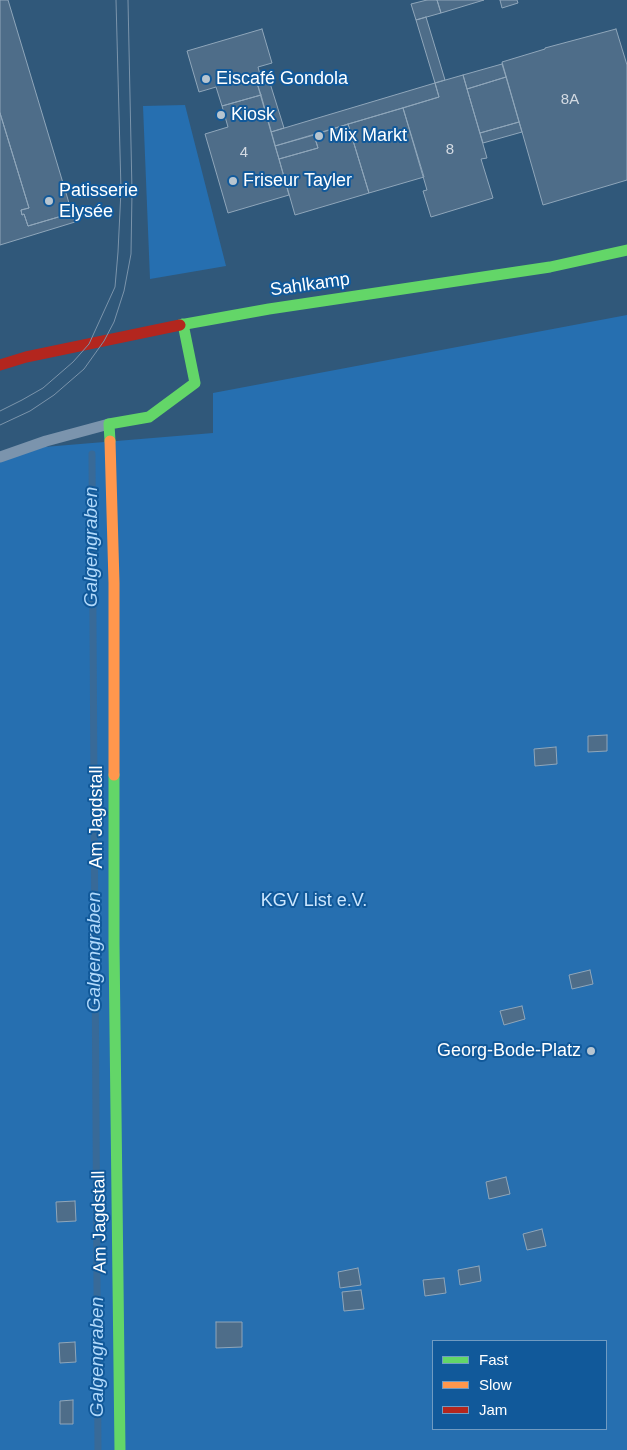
<!DOCTYPE html>
<html>
<head>
<meta charset="utf-8">
<style>
  body { margin:0 }
  #map { position:relative; width:627px; height:1450px; overflow:hidden; background:#30587a; font-family:Arial,sans-serif }
  canvas { display:block }
  .legend { position:absolute; left:432px; top:1340px; width:175px; height:90px; box-sizing:border-box; background:#11599a; border:1px solid #709bc2; margin:0; padding:6px 9px; list-style:none; font-size:15px; color:#fff }
  .legend li { display:flex; align-items:center; gap:10px; height:25px }
  .legend b { width:25px; border:1px solid #709bc2 }
</style>
</head>
<body>
<div id="map">
<canvas width="627" height="1450"></canvas>
<ul class="legend">
<li><b style="height:6px;background:#63d668"></b>Fast</li>
<li><b style="height:6px;background:#ff974d"></b>Slow</li>
<li><b style="height:6px;background:#b3261e"></b>Jam</li>
</ul>
</div>
<script>
const g = document.querySelector('canvas').getContext('2d');
g.lineJoin = 'round';
function paint(path, color) { g.fillStyle = color; g.fill(path, 'evenodd'); }
const toPath = rows => new Path2D(rows.map(r => 'M' + r).join(''));
function strokePath(path, color, width, dash) { g.strokeStyle = color; g.lineWidth = width; g.lineCap = dash ? 'butt' : 'round'; g.setLineDash(dash || []); g.stroke(path); }
function drawText(font, color, halo, rows, align = 'center') {
  g.font = font + ' Arial,sans-serif'; g.lineWidth = 4; g.setLineDash([]); g.textBaseline = 'middle'; g.strokeStyle = halo; g.fillStyle = color; for (const [text, x, y, turn = 0] of rows) {
    g.save(); g.translate(x, y); g.rotate((+turn || 0) * Math.PI / 180); g.textAlign = isNaN(turn) ? turn : align; if (halo) g.strokeText(text, 0, 0); g.fillText(text, 0, 0); g.restore();
  }
}
paint(toPath([
  [185,105,226,266,150,279,143,106],
  [627,315,627,1450,0,1450,0,460,44,447,213,433,213,393],
  [433,1341,606,1341,606,1429,433,1429]
]), '#266fb0');
strokePath(toPath([
  [92,454,98,1450]
]), '#386a98', 7);
const building = toPath([
  [0,0,8,0,72,213,28,226,24,214,22,215,21,210,29,208,0,113,0,0],
  [427,0,437,0,441,13,416,20,411,4,427,0],
  [437,0,484,0,441,13,437,0],
  [500,0,517,0,518,3,502,8,500,0],
  [426,17,445,80,435,83,416,20,426,17],
  [262,29,272,63,258,67,262,82,257,83,261,95,222,106,216,87,199,92,187,51,262,29],
  [616,29,627,65,627,180,543,205,502,62,545,49,545,48,616,29],
  [502,64,506,77,467,89,463,75,502,64],
  [463,75,487,158,481,159,493,198,431,217,423,191,427,190,403,108,439,97,435,83,463,75],
  [506,77,519,122,480,133,467,89,506,77],
  [269,80,284,128,271,132,257,83,269,80],
  [435,83,439,97,275,146,271,132,435,83],
  [261,95,289,195,228,213,205,134,228,127,222,106,261,95],
  [403,108,424,177,369,193,348,124,403,108],
  [0,113,29,208,21,210,22,215,24,214,28,226,72,213,75,222,0,245,0,113],
  [519,122,522,132,483,143,480,133,519,122],
  [348,124,369,193,295,215,279,159,318,148,314,135,348,124],
  [314,135,318,148,279,159,275,146,314,135],
  [607,735,607,751,588,752,588,736,607,735],
  [556,747,557,764,535,766,534,749,556,747],
  [590,970,593,984,572,989,569,975,590,970],
  [522,1006,525,1019,504,1025,500,1011,522,1006],
  [506,1177,510,1194,489,1199,486,1182,506,1177],
  [75,1201,76,1221,57,1222,56,1202,75,1201],
  [542,1229,546,1246,527,1250,523,1234,542,1229],
  [479,1266,481,1281,460,1285,458,1270,479,1266],
  [358,1268,361,1285,340,1288,338,1272,358,1268],
  [444,1278,446,1293,425,1296,423,1280,444,1278],
  [361,1290,364,1309,344,1311,342,1292,361,1290],
  [216,1322,242,1322,242,1347,216,1348,216,1322],
  [75,1342,76,1362,60,1363,59,1343,75,1342],
  [73,1400,73,1424,60,1424,60,1401,73,1400]
]);
paint(building, '#4e6d89');
strokePath(building, '#8fa6ba', 1);
strokePath(toPath([
  [0,457,46,441,109,424]
]), '#7b94ad', 11);
strokePath(toPath([
  [180,325,269,309,550,267,627,250],
  [110,441,109,424,149,417,195,383,183,324],
  [114,775,114,944,120,1450]
]), '#63d668', 11);
strokePath(toPath([
  [110,441,114,583,114,775]
]), '#ff974d', 11);
strokePath(toPath([
  [0,365,26,357,180,325]
]), '#b3261e', 11);
strokePath(toPath([
  [0,411,22,400,43,388,73,362,89,344,115,287,118,252,121,190,116,0],
  [0,425,30,411,54,395,84,369,104,341,114,322,124,291,131,254,132,192,128,0]
]), '#7b94ab', 1);
for (const [x, y, r, color] of [
  [206,79,5,"#b7c5d0"],
  [221,115,5,"#b7c5d0"],
  [319,136,5,"#b7c5d0"],
  [233,181,5,"#b7c5d0"],
  [49,201,5,"#b7c5d0"],
  [591,1051,5,"#b7c5d0"]
]) { const dot = new Path2D(); dot.arc(x, y, r, 0, 2 * Math.PI); g.fillStyle = color; g.fill(dot); strokePath(dot, '#11599a', 2); }
drawText('15px', '#d3dae2', null, [
  ["8A",570,100],
  ["8",450,150],
  ["4",244,153]
]);
drawText('18px', '#fff', '#11599a', [
  ["Eiscafé Gondola",216,79],
  ["Kiosk",231,115],
  ["Mix Markt",329,136],
  ["Friseur Tayler",243,181],
  ["Patisserie",59,191],
  ["Elysée",59,212],
  ["Georg-Bode-Platz",581,1051,"right"]
], 'left');
drawText('18px', '#fff', '#11599a', [
  ["Sahlkamp",310,285,-8],
  ["Am Jagdstall",97,817,-90],
  ["Am Jagdstall",100,1222,-91]
]);
drawText('18px', '#cde7fe', '#11599a', [
  ["KGV List e.V.",314,901]
]);
drawText('italic 19px', '#b1d9fb', '#11599a', [
  ["Galgengraben",92,547,-90],
  ["Galgengraben",95,952,-90],
  ["Galgengraben",98,1357,-90]
]);
</script>
</body>
</html>
